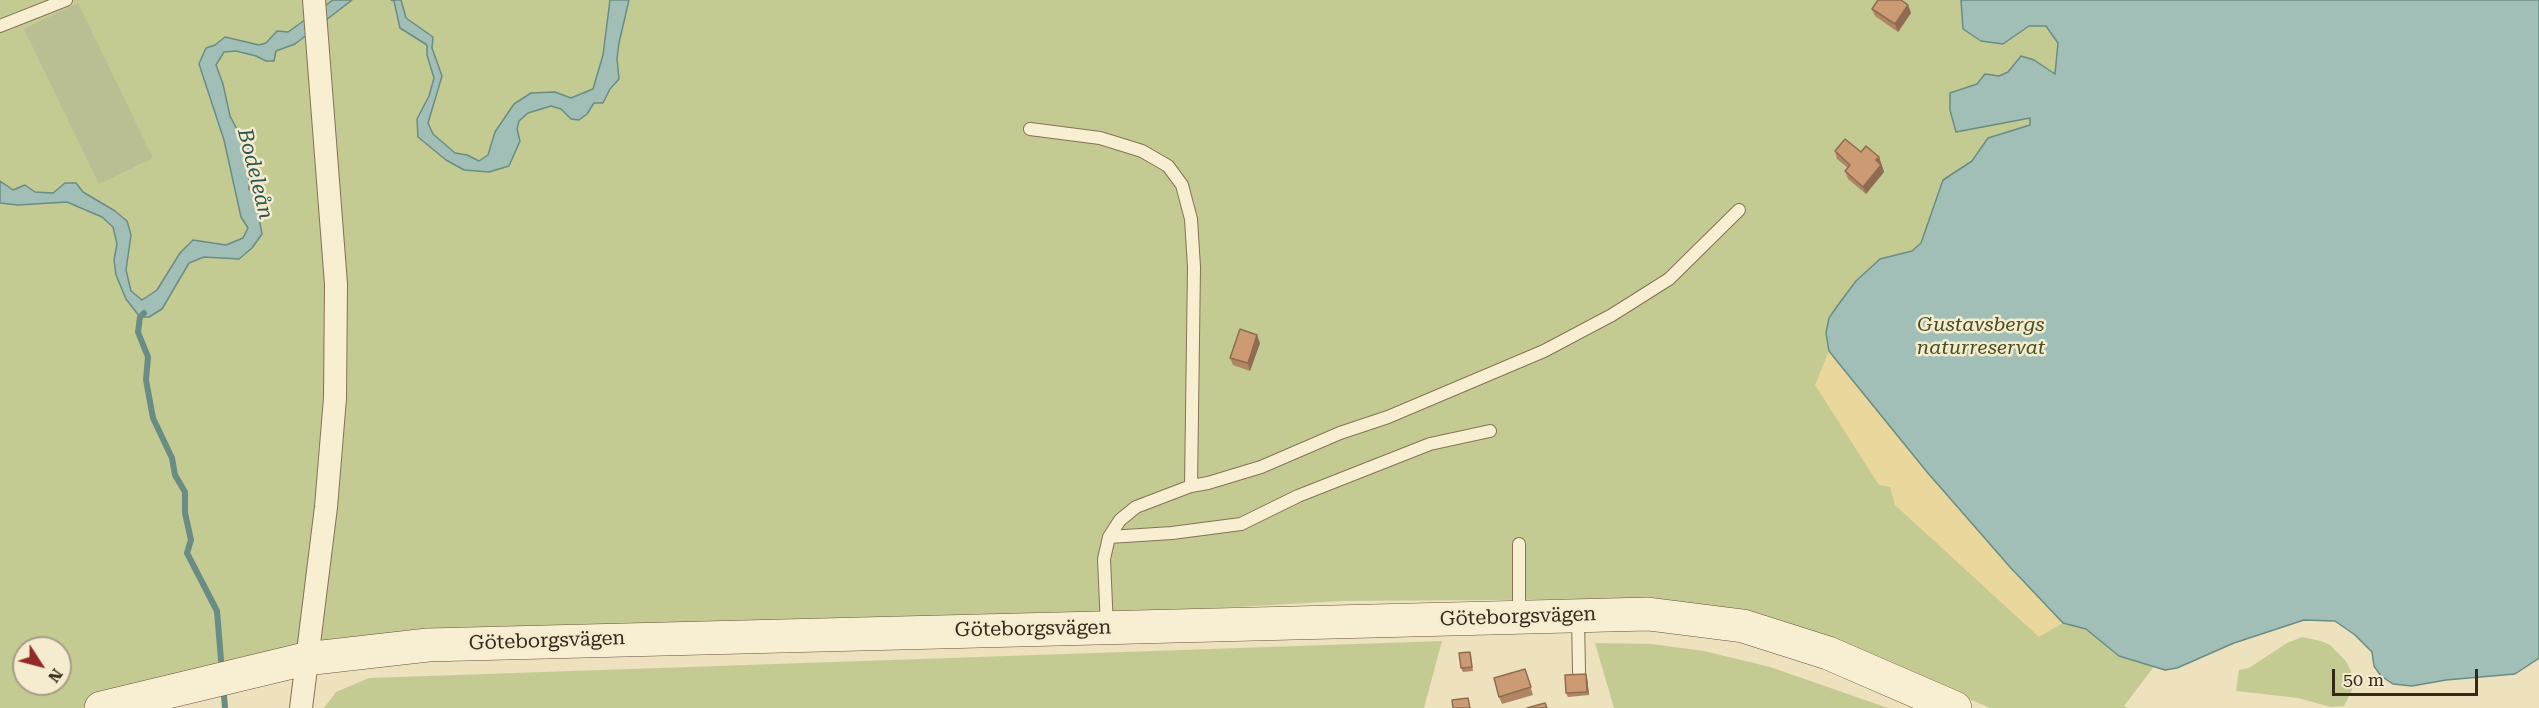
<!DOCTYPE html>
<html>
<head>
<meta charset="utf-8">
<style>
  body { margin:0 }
  #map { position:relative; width:2539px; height:708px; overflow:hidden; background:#ede1be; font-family:"Roboto Serif",serif }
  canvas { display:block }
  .north { position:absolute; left:12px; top:636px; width:60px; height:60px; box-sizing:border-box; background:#f5ebce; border:2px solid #a89d87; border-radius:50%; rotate:126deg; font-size:16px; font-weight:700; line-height:24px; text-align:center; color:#35291c }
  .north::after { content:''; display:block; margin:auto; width:21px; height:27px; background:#942a28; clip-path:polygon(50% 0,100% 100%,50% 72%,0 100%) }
  .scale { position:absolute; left:2332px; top:669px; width:146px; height:27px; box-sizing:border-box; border:3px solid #35291c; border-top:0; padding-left:8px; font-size:18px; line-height:21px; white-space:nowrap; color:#35291c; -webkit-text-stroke:4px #f5ebce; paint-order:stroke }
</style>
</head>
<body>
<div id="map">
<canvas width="2539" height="708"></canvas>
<div class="north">N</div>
<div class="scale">50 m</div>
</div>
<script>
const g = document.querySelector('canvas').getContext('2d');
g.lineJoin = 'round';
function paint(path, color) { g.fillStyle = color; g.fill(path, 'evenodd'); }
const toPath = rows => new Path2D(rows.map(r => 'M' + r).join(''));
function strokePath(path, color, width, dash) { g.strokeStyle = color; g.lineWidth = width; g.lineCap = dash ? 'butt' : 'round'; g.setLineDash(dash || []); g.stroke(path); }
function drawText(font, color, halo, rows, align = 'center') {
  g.font = font + ' "Roboto Serif",serif'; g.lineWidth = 5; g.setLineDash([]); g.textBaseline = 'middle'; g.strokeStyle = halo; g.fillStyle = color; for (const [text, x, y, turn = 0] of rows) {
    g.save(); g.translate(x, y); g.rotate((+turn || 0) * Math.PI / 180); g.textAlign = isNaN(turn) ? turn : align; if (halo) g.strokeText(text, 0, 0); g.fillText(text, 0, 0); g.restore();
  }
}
paint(toPath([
  [0,0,2539,0,2539,158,2124,706,2128,708,1990,708,1829,638,1638,599,1342,601,1113,614,348,650,103,708,0,708],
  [24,648,60,648,60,684,24,684],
  [2302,637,2321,641,2330,645,2345,660,2351,671,2352,690,2344,706,2331,707,2298,698,2236,691,2239,670,2249,668,2287,643],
  [1442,641,1424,708,324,708,336,692,369,678],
  [1595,643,1652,644,1704,651,1770,667,1888,708,1614,708]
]), '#c3cb93');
paint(toPath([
  [1829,351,1927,472,2063,623,2039,637,1895,505,1890,487,1879,485,1815,385]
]), '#ead79b');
paint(toPath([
  [78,3,153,158,99,184,24,29]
]), '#b9bf92');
const water = toPath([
  [333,0,352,0,295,44,276,51,274,61,266,61,256,56,236,51,224,52,216,65,223,84,230,116,240,135,248,143,249,189,255,197,262,234,252,248,239,259,204,257,189,263,162,309,149,317,140,317,126,299,116,275,114,260,117,244,113,227,102,217,67,202,18,205,0,203,0,181,13,190,25,185,35,192,53,193,65,183,76,183,83,192,115,211,127,221,131,235,126,270,131,291,142,300,157,290,180,253,193,240,226,245,243,238,248,228,241,217,224,140,199,64,206,48,215,45,225,37,259,45,266,43,277,31,288,32,333,0],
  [391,0,401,0,406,18,433,37,432,48,442,76,428,123,433,134,455,153,467,155,479,161,488,155,495,132,514,104,531,93,555,92,571,98,593,89,603,55,610,0,629,0,619,43,617,59,619,79,610,89,603,103,594,103,587,114,579,120,571,119,561,109,551,106,528,113,519,121,517,129,520,141,509,166,489,172,464,170,446,160,418,137,417,119,429,96,434,78,427,55,427,45,400,28,394,1,391,0],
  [1961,0,2539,0,2539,658,2515,674,2446,680,2412,686,2393,684,2381,676,2374,666,2372,652,2355,635,2335,621,2304,620,2234,643,2177,668,2165,670,2119,656,2086,629,2063,623,2010,567,1927,472,1841,366,1829,351,1826,333,1829,318,1838,305,1856,281,1880,259,1912,251,1921,243,1943,180,1972,161,1988,138,2030,125,2030,118,1956,132,1950,110,1950,93,1977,84,1985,74,1999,76,2008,72,2021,56,2034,60,2055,74,2058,43,2046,26,2029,26,2003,44,1981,41,1963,29,1961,0]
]);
paint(water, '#a2bfb7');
strokePath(water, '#698c85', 1.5);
strokePath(toPath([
  [144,313,140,317,138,332,148,357,146,380,153,418,172,458,175,475,185,492,185,513,191,540,187,553,217,611,221,660],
  [224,695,225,708]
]), '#698c85', 6);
const lane = toPath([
  [0,26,66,0],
  [1030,129,1100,138,1142,151,1168,166,1182,185,1191,219,1194,267,1191,486],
  [1109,537,1172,533,1241,524,1298,496,1430,444,1490,431],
  [1519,544,1519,615],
  [1578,617,1579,672],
  [1107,627,1104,559,1109,537,1120,520,1136,507,1191,486,1208,483,1261,467,1340,433,1388,417,1544,351,1612,315,1669,279,1739,210]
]);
const street = toPath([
  [301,708,326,507,335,398,336,284,314,0]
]);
const secondary = toPath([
  [101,708,305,659,428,645,1648,614,1743,626,1828,653,1955,708]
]);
strokePath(lane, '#867157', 14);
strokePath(street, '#867157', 24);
strokePath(secondary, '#67523b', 34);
strokePath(lane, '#f8eed1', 12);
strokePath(street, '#f8eed1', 22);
strokePath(secondary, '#f8eed1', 33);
paint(toPath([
  [1908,5,1911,13,1898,32,1875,16,1872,9],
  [1835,151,1861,152,1879,157,1884,172,1866,194,1848,179,1845,171,1848,168,1837,159],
  [1260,343,1250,371,1233,365,1230,358],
  [1470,652,1471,656,1473,671,1463,672,1461,668],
  [1525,669,1533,695,1502,704,1499,697],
  [1587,677,1589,695,1568,697,1566,693]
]), '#af8564');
paint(toPath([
  [1908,5,1911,13,1898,32,1895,24],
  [1879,157,1884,172,1866,194,1863,187,1876,160],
  [1257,335,1260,343,1250,371,1248,363],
  [1586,674,1587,677,1589,695,1587,692]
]), '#8f6c51');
const building = toPath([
  [1878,0,1901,0,1908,5,1895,24,1872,9,1878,0],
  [1845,139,1861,152,1866,146,1879,157,1876,160,1881,165,1863,187,1845,171,1850,165,1835,151,1845,139],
  [1240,329,1257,335,1248,363,1230,358,1240,329],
  [1470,652,1472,667,1461,668,1459,653,1470,652],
  [1525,669,1531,687,1499,697,1494,678,1525,669],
  [1586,674,1587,692,1566,693,1565,675,1586,674],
  [1468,698,1470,708,1453,708,1452,700,1468,698],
  [1545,703,1547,708,1527,708,1545,703]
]);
paint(building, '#cc9b74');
strokePath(building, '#8f6c51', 1.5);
drawText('italic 20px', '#445122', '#f5ebce', [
  ["Gustavsbergs",1981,325],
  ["naturreservat",1981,348]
]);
drawText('20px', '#35291c', '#f5ebce', [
  ["Göteborgsvägen",1518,617,-2],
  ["Göteborgsvägen",1033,629,-1],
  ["Göteborgsvägen",547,641,-2]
]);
drawText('italic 21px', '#2b5553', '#f5ebce', [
  ["Bodeleån",255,174,76]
]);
</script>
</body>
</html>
